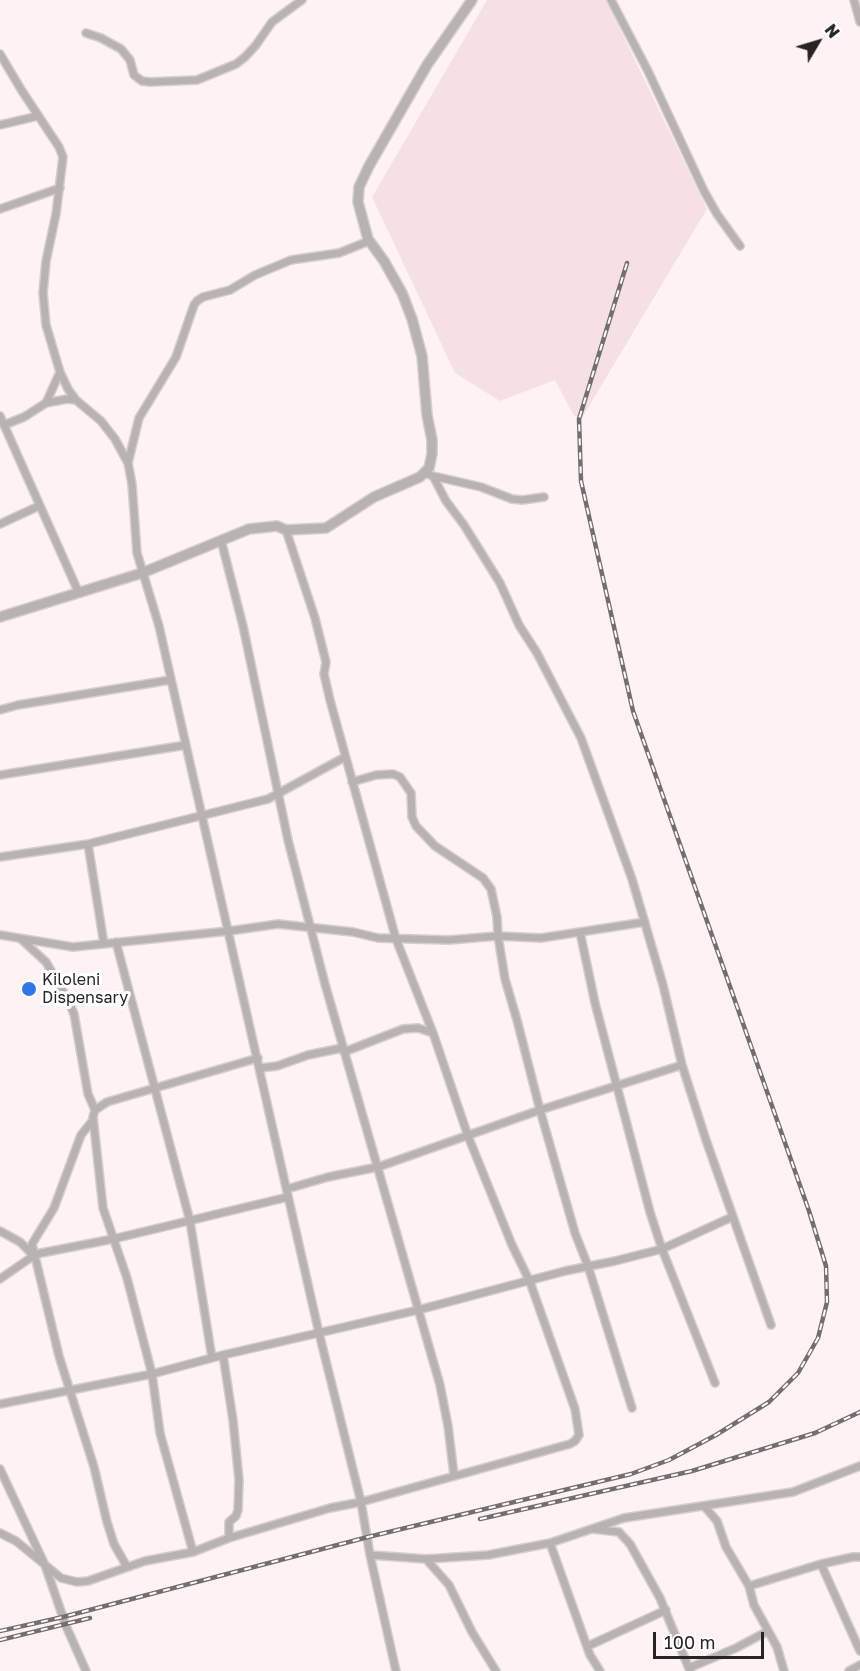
<!DOCTYPE html>
<html>
<head>
<meta charset="utf-8">
<style>
  body { margin:0 }
  #map { position:relative; width:860px; height:1671px; overflow:hidden; background:#fef2f4; font-family:"Golos Text",sans-serif }
  canvas { display:block }
  .north { position:absolute; left:788px; top:12px; width:60px; height:60px; -webkit-text-stroke:4px #fff; paint-order:stroke; rotate:52deg; font-size:16px; font-weight:700; line-height:24px; text-align:center; color:#282424 }
  .north::after { content:''; display:block; margin:auto; width:21px; height:27px; background:#282424; clip-path:polygon(50% 0,100% 100%,50% 72%,0 100%) }
  .scale { position:absolute; left:653px; top:1632px; width:111px; height:27px; box-sizing:border-box; border:3px solid #282424; border-top:0; padding-left:8px; font-size:18px; line-height:21px; white-space:nowrap; color:#282424; -webkit-text-stroke:4px #fff; paint-order:stroke }
</style>
</head>
<body>
<div id="map">
<canvas width="860" height="1671"></canvas>
<div class="north">N</div>
<div class="scale">100 m</div>
</div>
<script>
const g = document.querySelector('canvas').getContext('2d');
g.lineJoin = 'round';
function paint(path, color) { g.fillStyle = color; g.fill(path, 'evenodd'); }
const toPath = rows => new Path2D(rows.map(r => 'M' + r).join(''));
function strokePath(path, color, width, dash) { g.strokeStyle = color; g.lineWidth = width; g.lineCap = dash ? 'butt' : 'round'; g.setLineDash(dash || []); g.stroke(path); }
function drawText(font, color, halo, rows, align = 'center') {
  g.font = font + ' "Golos Text",sans-serif'; g.lineWidth = 6; g.setLineDash([]); g.textBaseline = 'middle'; g.strokeStyle = halo; g.fillStyle = color; for (const [text, x, y, turn = 0] of rows) {
    g.save(); g.translate(x, y); g.rotate((+turn || 0) * Math.PI / 180); g.textAlign = isNaN(turn) ? turn : align; if (halo) g.strokeText(text, 0, 0); g.fillText(text, 0, 0); g.restore();
  }
}
paint(toPath([
  [487,0,606,0,707,209,582,418,574,416,555,380,500,401,455,373,372,197]
]), '#f5e1e4');
const minor = toPath([
  [611,0,648,71,704,191,717,214,740,246],
  [854,0,860,22],
  [86,33,101,38,121,49,130,60,134,75,142,81,150,82,197,80,236,64,245,57,256,45,272,22,302,0],
  [0,54,22,91,59,147,63,157,56,214,46,261,43,293,46,325,60,372,68,389,76,400,101,421,115,439,128,463,132,484,137,553,159,626,319,1333,361,1502,370,1555,396,1671],
  [0,125,38,116],
  [0,209,60,188],
  [46,403,60,372],
  [0,416,78,591],
  [4,425,24,417,46,403,67,399,76,400],
  [128,463,139,418,176,357,194,305,197,301,203,297,230,290,255,275,291,260,339,253,364,243,368,239],
  [425,473,433,476,446,501,464,525,500,583,519,625,537,653,581,738,632,879,663,985,682,1065,706,1140,771,1325],
  [433,476,481,487,512,499,522,500,544,497],
  [0,524,39,506],
  [221,540,243,626,288,840,325,984,440,1385,448,1426,454,1475],
  [0,710,18,705,170,680],
  [0,775,186,745],
  [352,782,376,775,393,774,400,777,411,793,412,817,416,826,435,846,483,878,491,889,497,917,498,936,505,979,517,1020,540,1110,575,1233,588,1266,632,1408],
  [88,844,104,944],
  [0,857,88,844,268,799,345,757],
  [580,932,595,1003,650,1212,662,1249,715,1383],
  [0,935,73,947,229,931,278,924,353,932,378,938,449,940,498,936,541,938,645,922],
  [21,939,46,962,68,1000,74,1014,88,1094,95,1110],
  [116,942,190,1221,212,1358],
  [344,1052,403,1029,418,1028,433,1033],
  [260,1068,277,1066,308,1055,342,1048],
  [93,1120,81,1135,54,1208,32,1244,59,1356,94,1467,107,1522,114,1544,127,1567],
  [287,1189,328,1177,378,1167,540,1110,682,1065],
  [0,1231,20,1242,33,1255],
  [0,1279,36,1254,113,1239,288,1197],
  [223,1355,233,1420,239,1480,238,1510,236,1516,229,1522,229,1538],
  [0,1404,152,1374,223,1355,418,1310,565,1271,615,1261,662,1249,732,1217],
  [0,1469,45,1565,66,1626,86,1671],
  [704,1506,717,1521,726,1547,749,1586,754,1605,777,1647,784,1671],
  [593,1529,619,1532,630,1544,660,1598,690,1671],
  [0,1533,16,1541,61,1578,77,1582,88,1581,145,1561,193,1552,229,1538,330,1508,361,1502,570,1444,575,1441,579,1435,575,1409,530,1282,512,1245,468,1136,433,1033,396,939,330,700,324,674,326,662,315,618,286,530],
  [550,1543,590,1655,600,1671],
  [193,1552,160,1433,152,1374,127,1278,103,1208,93,1117,95,1110,107,1102,258,1058],
  [370,1555,426,1559,488,1555,550,1543,624,1518,793,1492,860,1466],
  [426,1559,449,1585,472,1632,496,1671],
  [821,1564,860,1651],
  [749,1586,821,1564,853,1557,860,1557],
  [588,1646,666,1610],
  [689,1668,736,1648,768,1631],
  [849,1671,860,1665]
]);
const tertiary = toPath([
  [0,617,142,573,249,529,277,526,286,530,326,528,374,497,420,477,429,468,432,454,432,440,427,415,422,356,412,319,402,293,384,261,368,239,358,202,359,187,369,166,427,65,472,0]
]);
strokePath(minor, '#d7cdcf', 10);
strokePath(tertiary, '#d7cdcf', 12);
strokePath(minor, '#b8b3b2', 7);
strokePath(tertiary, '#b8b3b2', 9);
const rail = toPath([
  [480,1519,692,1471,815,1433,860,1412],
  [0,1631,63,1617,368,1537,631,1474,669,1460,716,1435,769,1402,798,1373,818,1338,827,1302,826,1266,809,1211,633,711,581,481,579,419,627,263],
  [0,1640,90,1618]
]);
strokePath(rail, '#756e6f', 4.5);
strokePath(rail, '#fff', 2, [7]);
for (const [x, y, r, color] of [
  [29,989,8,"#3276e3"]
]) { const dot = new Path2D(); dot.arc(x, y, r, 0, 2 * Math.PI); g.fillStyle = color; g.fill(dot); strokePath(dot, '#fff', 2); }
drawText('16px', '#282424', '#fff', [
  ["Kiloleni",42,980],
  ["Dispensary",42,998]
], 'left');
</script>
</body>
</html>
